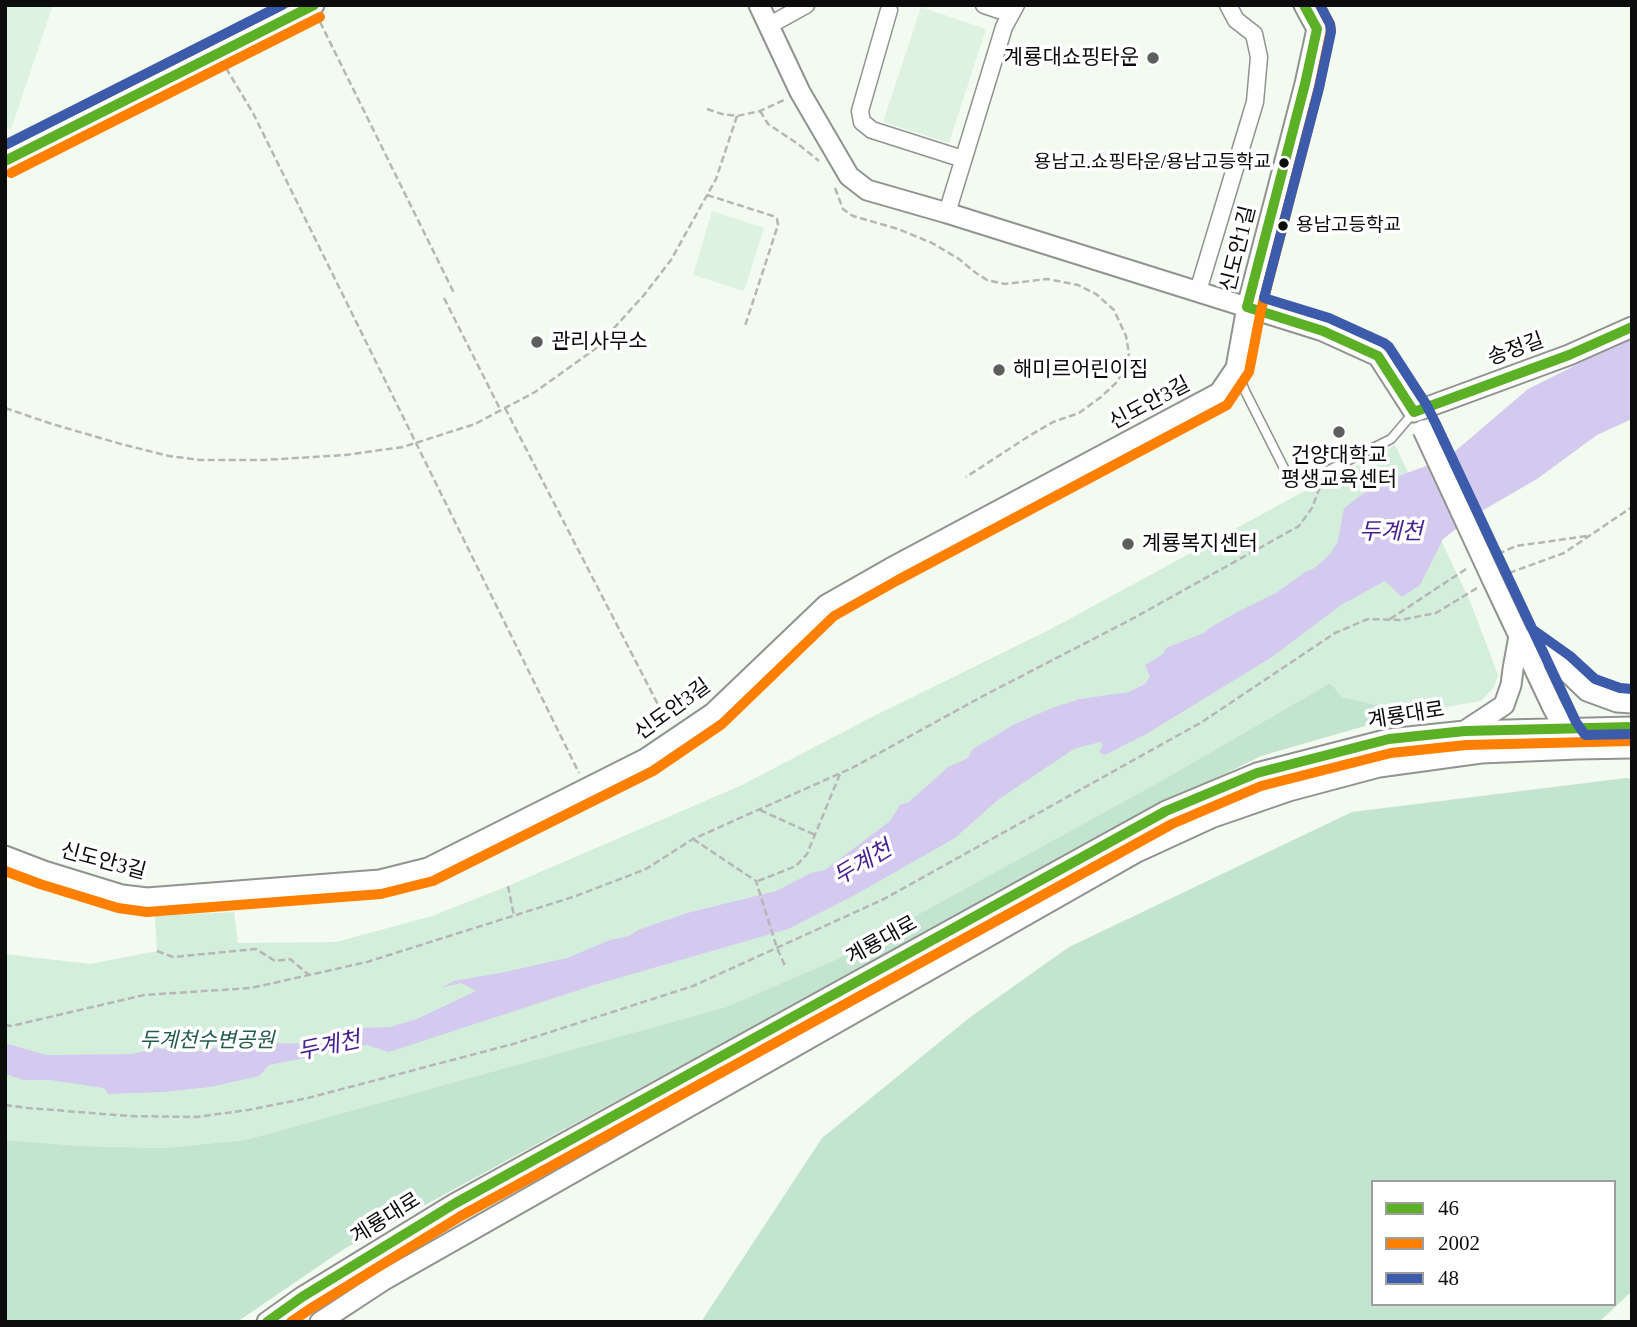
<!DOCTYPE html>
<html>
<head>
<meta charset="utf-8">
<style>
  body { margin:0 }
  #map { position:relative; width:1637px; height:1327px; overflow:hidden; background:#f3faf0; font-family:"Times New Roman",serif }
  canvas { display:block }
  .frame { position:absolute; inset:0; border:7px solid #0c0c0c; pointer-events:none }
  .legend { position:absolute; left:1371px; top:1180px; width:245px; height:126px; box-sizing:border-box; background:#fff; border:2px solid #9e9e9e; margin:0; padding:9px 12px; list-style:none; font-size:21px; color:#0c0c0c }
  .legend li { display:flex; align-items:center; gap:14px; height:35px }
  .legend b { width:35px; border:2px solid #9e9e9e }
</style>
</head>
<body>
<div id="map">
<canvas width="1637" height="1327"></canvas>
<div class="frame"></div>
<ul class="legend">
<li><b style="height:9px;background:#5bb025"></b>46</li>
<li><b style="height:9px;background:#ff7f00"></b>2002</li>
<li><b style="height:9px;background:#3d5bab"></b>48</li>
</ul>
</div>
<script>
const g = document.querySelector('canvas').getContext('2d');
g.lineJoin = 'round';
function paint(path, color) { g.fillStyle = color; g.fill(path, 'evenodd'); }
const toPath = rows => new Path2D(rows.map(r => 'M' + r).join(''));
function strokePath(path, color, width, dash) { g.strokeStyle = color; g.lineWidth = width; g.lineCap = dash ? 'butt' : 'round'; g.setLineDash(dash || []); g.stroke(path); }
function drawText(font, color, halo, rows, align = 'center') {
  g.font = font + ' "Times New Roman","Noto Sans KR",serif'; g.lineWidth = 7; g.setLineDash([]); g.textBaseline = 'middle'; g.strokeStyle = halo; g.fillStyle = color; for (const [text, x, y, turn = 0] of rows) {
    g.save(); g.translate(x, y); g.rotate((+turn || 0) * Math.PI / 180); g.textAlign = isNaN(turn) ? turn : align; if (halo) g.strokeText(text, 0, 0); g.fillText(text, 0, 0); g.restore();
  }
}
paint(toPath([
  [1395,445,1470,601,1498,675,1494,687,1481,701,1410,713,1341,697,1330,683,1161,781,835,960,726,1007,245,1140,164,1148,83,1146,5,1140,5,954,90,964,157,951,155,916,234,912,238,943,336,942,432,916,508,886,742,785,872,717,1049,630,1303,492,1330,480]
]), '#d4eedc');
paint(toPath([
  [1330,683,1342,697,1410,713,1261,756,1148,812,344,1249,237,1322,5,1322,5,1140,83,1146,164,1148,245,1140,726,1007,835,960,1161,781],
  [1626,778,1632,779,1632,1291,1599,1322,701,1322,822,1138,969,1018,1069,947,1352,812],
  [1373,1182,1614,1182,1614,1304,1373,1304]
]), '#c3e5d0');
paint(toPath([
  [5,5,53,5,11,129,5,127],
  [921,7,986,29,949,143,883,122],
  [712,211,764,228,744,291,693,275]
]), '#ddf2e0');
paint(toPath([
  [1632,337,1632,419,1597,435,1537,479,1473,516,1443,539,1420,585,1402,597,1385,581,1341,605,1272,657,1148,733,1105,755,1099,752,1103,745,1100,742,1074,749,999,799,955,838,853,896,788,929,594,985,389,1052,367,1045,334,1050,300,1059,269,1065,259,1076,210,1087,163,1092,108,1094,104,1088,50,1080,23,1080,5,1074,5,1043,46,1055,132,1054,157,1048,175,1051,203,1051,238,1043,259,1043,323,1044,348,1035,361,1028,390,1027,417,1019,476,991,461,983,441,988,454,981,505,972,567,958,610,940,629,936,638,930,687,913,776,891,811,873,825,870,890,821,900,805,909,802,948,767,968,758,973,749,1013,725,1052,708,1080,699,1129,692,1145,684,1150,677,1145,665,1163,654,1166,648,1204,633,1208,629,1237,612,1276,593,1305,572,1315,568,1331,553,1338,541,1344,508,1376,484,1446,459,1528,389]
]), '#d4caf0');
const service = toPath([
  [1237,372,1245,391,1290,480,1306,480,1327,471,1391,439,1414,412]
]);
const minor = toPath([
  [984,5,1011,14],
  [889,10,860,111,862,122,872,130,963,159],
  [768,26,806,5],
  [947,213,1004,27,1016,5],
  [1198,291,1255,102,1259,57,1254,34,1236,20,1228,5]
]);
const tertiary = toPath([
  [759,5,800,92,849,176,867,190,947,213,1323,331,1378,356,1414,412,1569,355,1632,327],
  [5,161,314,5],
  [1492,579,1552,706,1568,736],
  [1466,730,1504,705,1511,685,1513,669,1519,636,1562,667,1587,691,1617,702,1632,703],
  [5,856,44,871,122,895,147,898,380,880,428,868,645,759,713,713,826,605,891,568,1219,393,1236,368,1247,307,1305,84,1317,29,1304,5],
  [267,1322,302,1297,454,1204,1166,811,1257,773,1389,739,1465,731,1632,727],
  [320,1322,384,1280,1137,852,1211,818,1289,791,1379,767,1481,753,1577,749,1632,748]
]);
strokePath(service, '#90938f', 11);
strokePath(minor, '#90938f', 19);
strokePath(tertiary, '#90938f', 23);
strokePath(toPath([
  [320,22,455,295],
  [226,68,253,113,579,773],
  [707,109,722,114,737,116,760,111,784,100],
  [760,111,768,124,798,144,819,161],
  [835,188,843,209,853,216,898,229,932,243,959,259,976,273,987,280,1005,284,1047,279,1078,285,1096,294,1114,310,1126,336,1129,354,1118,381,1101,397,1079,413,1053,422,1029,436,966,477],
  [707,195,773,216,777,219,778,225,745,326],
  [444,298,501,411],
  [5,408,52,424,121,444,169,456,200,460,264,460,345,455,403,447,475,424,535,392,595,349,644,295,671,260,716,179,737,116],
  [505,408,667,722],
  [1498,554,1516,546,1587,536],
  [1509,573,1564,553,1632,507],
  [1390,619,1466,569],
  [760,810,815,835],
  [693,839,756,881,777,948,786,968],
  [758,881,796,866,807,854,840,774],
  [508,886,514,916],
  [157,951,173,957,256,949,275,961,290,959,309,975],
  [5,1025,11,1026,144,995,251,988,367,962,576,896,646,869,693,839,852,768,983,696,1132,619,1299,526,1312,508,1320,487],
  [5,1105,28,1108,129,1116,196,1117,248,1110,308,1098,513,1044,693,986,884,899,1202,722,1335,633,1368,619,1400,620,1436,613,1477,588]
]), '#b6b7b5', 2.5, [7, 3.5]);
strokePath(service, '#fdfefd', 8);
strokePath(minor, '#fdfefd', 16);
strokePath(tertiary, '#fdfefd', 19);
const tertiaryBridge = toPath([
  [1423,430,1492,579]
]);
strokePath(tertiaryBridge, '#90938f', 23, []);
strokePath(tertiaryBridge, '#fdfefd', 19);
strokePath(toPath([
  [5,161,314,5],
  [1247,307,1305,84,1317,29,1304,5],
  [1247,307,1323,331,1378,356,1414,412],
  [1414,412,1569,355,1632,327],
  [267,1322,302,1297,454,1204,1166,811,1257,773,1389,739,1465,731,1632,727]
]), '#5bb025', 10);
strokePath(toPath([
  [11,173,320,17],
  [5,871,40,884,118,908,147,912,381,894,433,881,653,771,722,724,834,616,898,580,1227,405,1249,372,1261,310,1319,87,1331,29,1330,24,1320,5],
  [291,1322,310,1309,461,1216,1172,824,1261,786,1391,753,1466,745,1632,741]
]), '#ff7f00', 10);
strokePath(toPath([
  [1320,5,1330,24,1331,32,1319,88,1264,298,1329,318,1384,343,1389,347,1426,404,1436,424,1576,722,1585,735,1632,734],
  [5,145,282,5],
  [1532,629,1570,656,1595,679,1620,688,1632,689]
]), '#3d5bab', 10);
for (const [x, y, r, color] of [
  [1153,58,7,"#5d5f5c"],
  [1284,163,6,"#0c0c0c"],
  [1283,226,6,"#0c0c0c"],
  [537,342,7,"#5d5f5c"],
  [999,370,7,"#5d5f5c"],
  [1339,432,7,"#5d5f5c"],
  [1128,544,7,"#5d5f5c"]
]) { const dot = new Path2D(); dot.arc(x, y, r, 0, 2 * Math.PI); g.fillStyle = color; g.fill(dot); strokePath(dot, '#fff', 2.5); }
drawText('19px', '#0c0c0c', '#fff', [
  ["용남고.쇼핑타운/용남고등학교",1271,163],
  ["용남고등학교",1296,226,"left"]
], 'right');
drawText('21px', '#0c0c0c', '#fff', [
  ["계룡대쇼핑타운",1139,58,"right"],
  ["관리사무소",551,342],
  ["해미르어린이집",1013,370],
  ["건양대학교",1339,456,"center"],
  ["평생교육센터",1339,480,"center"],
  ["계룡복지센터",1142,544]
], 'left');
drawText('21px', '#0c0c0c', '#fff', [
  ["신도안1길",1239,249,-76],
  ["송정길",1516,350,-20],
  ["신도안3길",1150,404,-28],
  ["신도안3길",673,710,-36],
  ["계룡대로",1406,716,-9],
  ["신도안3길",103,862,15],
  ["계룡대로",882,941,-29],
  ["계룡대로",386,1219,-32]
]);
drawText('italic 21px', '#235d4c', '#fff', [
  ["두계천수변공원",207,1041]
]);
drawText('italic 23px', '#492292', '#fff', [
  ["두계천",1391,533],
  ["두계천",863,864,-31],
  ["두계천",329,1047,-12]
]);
</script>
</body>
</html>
